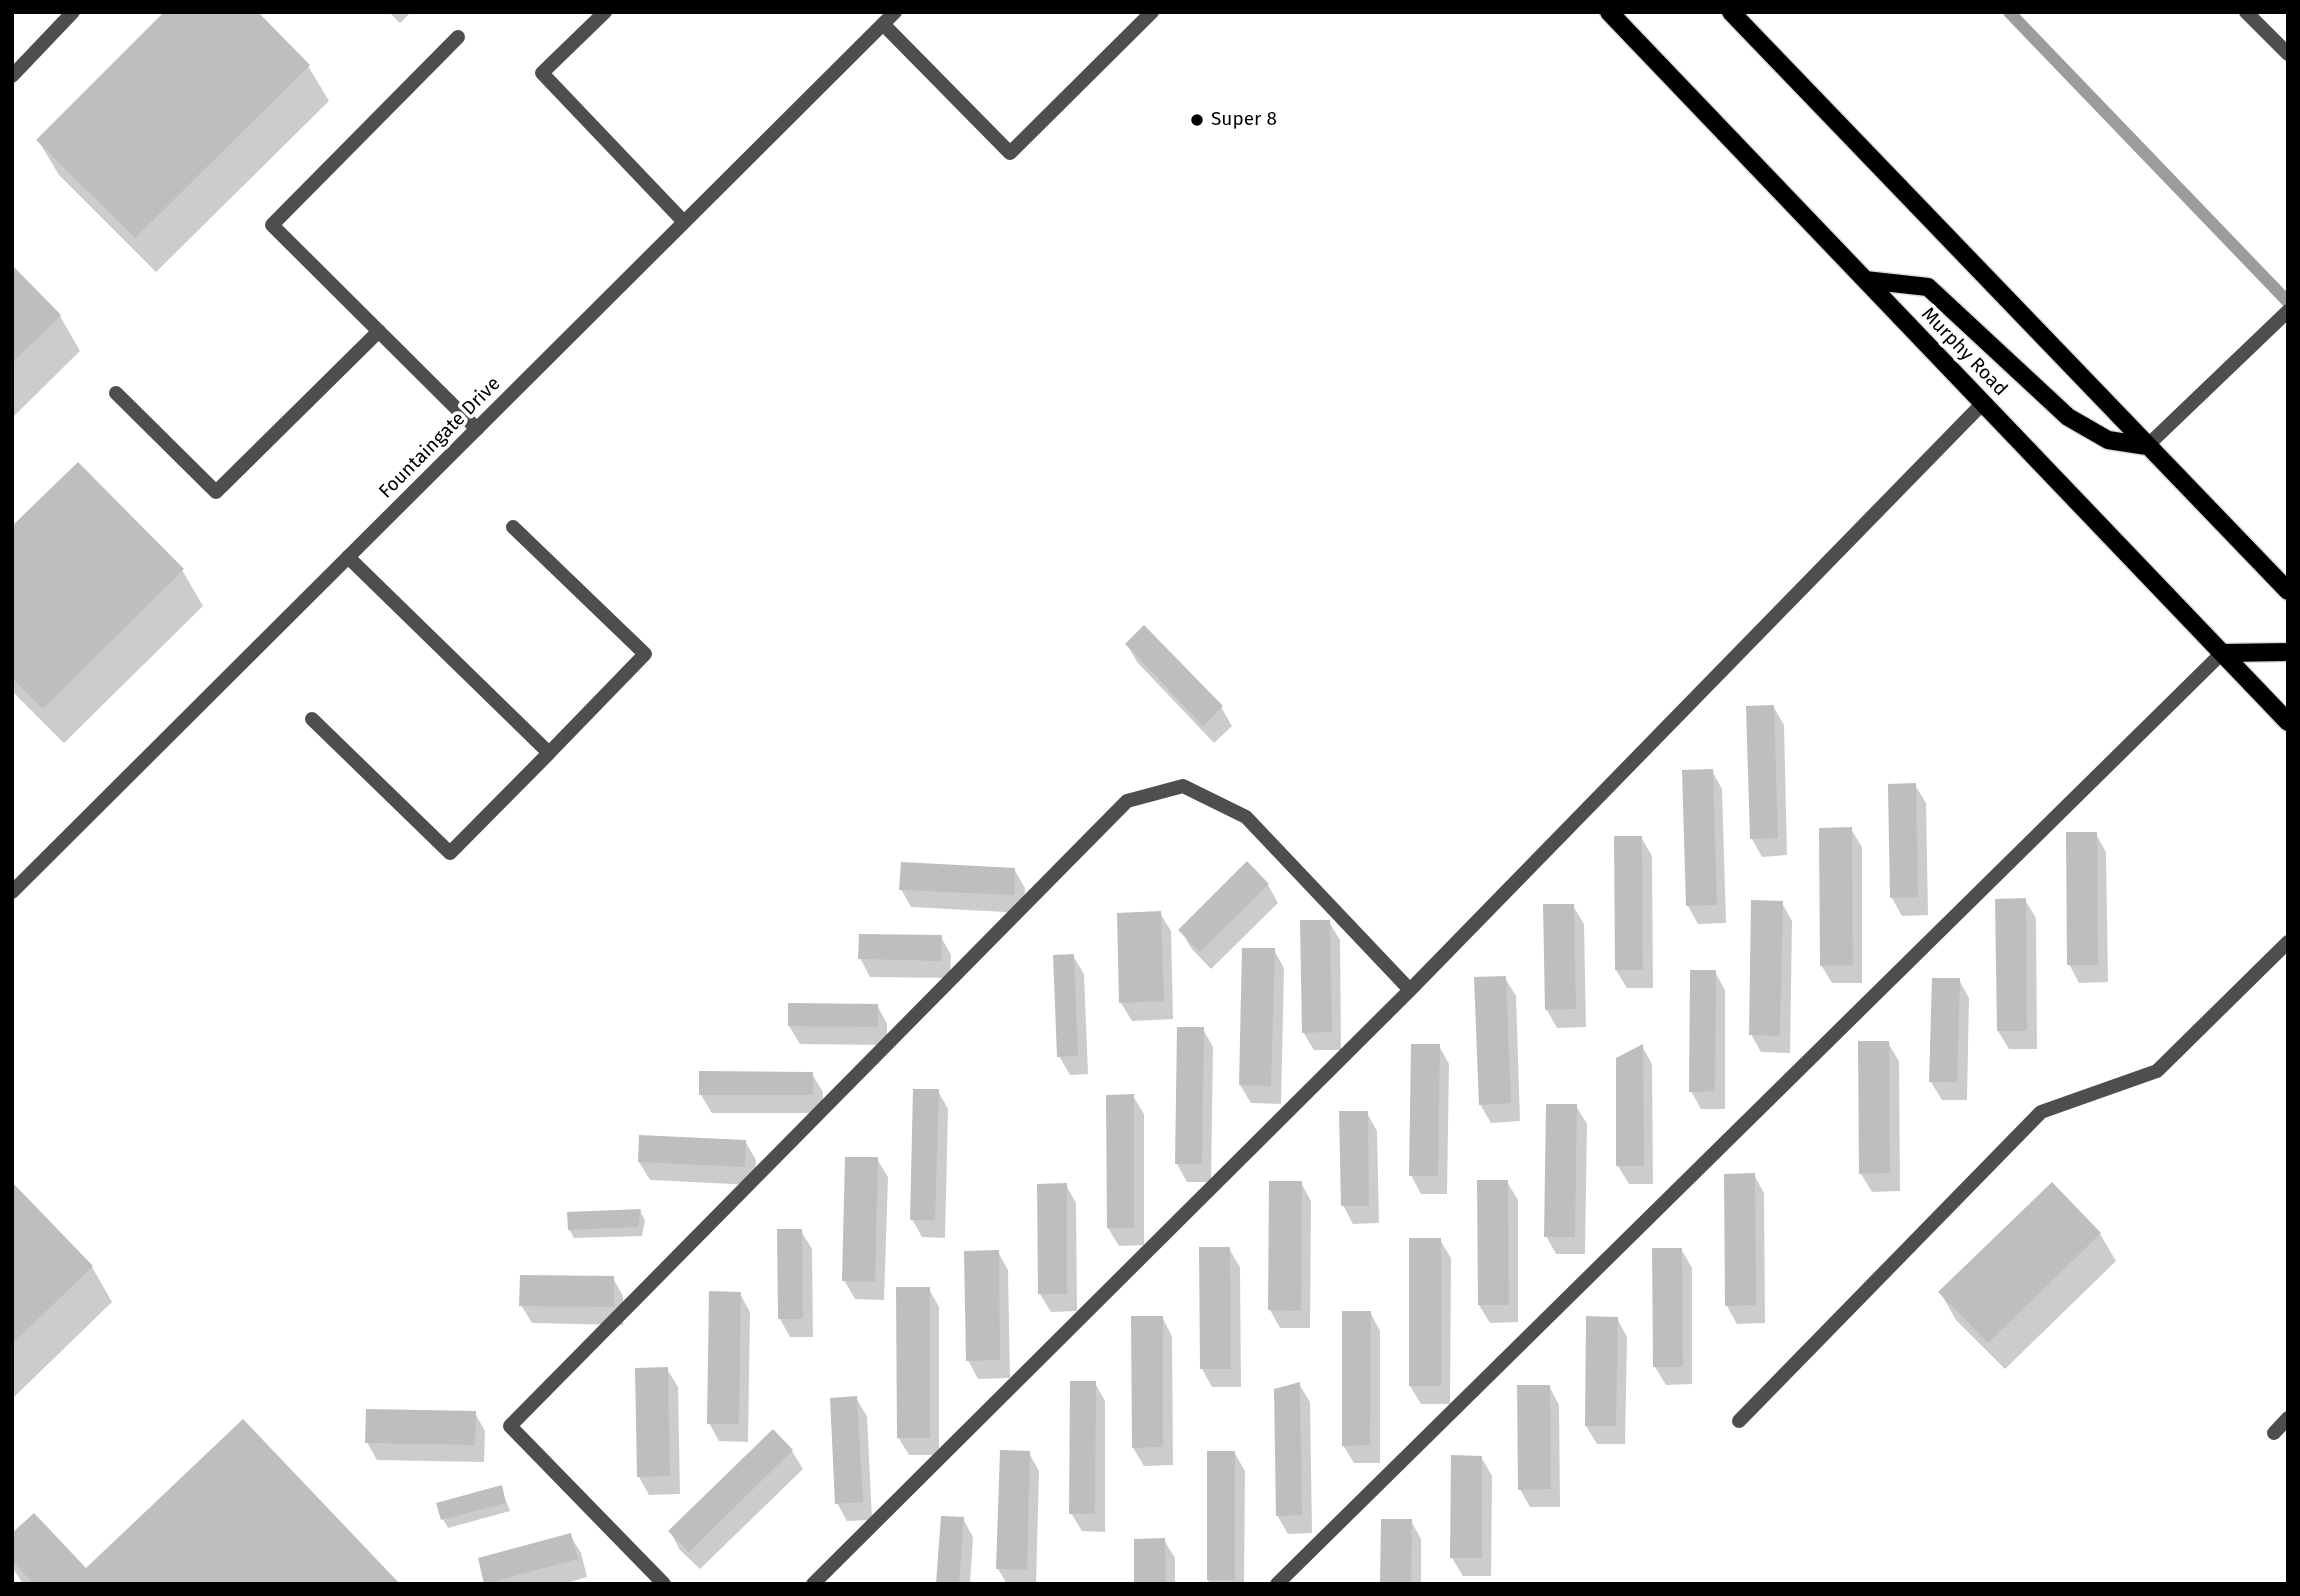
<!DOCTYPE html>
<html>
<head>
<meta charset="utf-8">
<style>
  body { margin:0 }
  #map { position:relative; width:2300px; height:1596px; overflow:hidden; background:#fff; font-family:"Fira Sans",sans-serif }
  canvas { display:block }
  .frame { position:absolute; inset:0; border:14px solid #000; pointer-events:none }
</style>
</head>
<body>
<div id="map">
<canvas width="2300" height="1596"></canvas>
<div class="frame"></div>
</div>
<script>
const g = document.querySelector('canvas').getContext('2d');
g.lineJoin = 'round';
function paint(path, color) { g.fillStyle = color; g.fill(path, 'evenodd'); }
const toPath = rows => new Path2D(rows.map(r => 'M' + r).join(''));
function strokePath(path, color, width, dash) { g.strokeStyle = color; g.lineWidth = width; g.lineCap = dash ? 'butt' : 'round'; g.setLineDash(dash || []); g.stroke(path); }
function drawText(font, color, halo, rows, align = 'center') {
  g.font = font + ' "Fira Sans",sans-serif'; g.lineWidth = 7; g.setLineDash([]); g.textBaseline = 'middle'; g.strokeStyle = halo; g.fillStyle = color; for (const [text, x, y, turn = 0] of rows) {
    g.save(); g.translate(x, y); g.rotate((+turn || 0) * Math.PI / 180); g.textAlign = isNaN(turn) ? turn : align; if (halo) g.strokeText(text, 0, 0); g.fillText(text, 0, 0); g.restore();
  }
}
paint(toPath([
  [389,12,411,12,400,23],
  [308,66,329,101,156,272,59,175,38,140],
  [12,268,60,316,80,351,12,418],
  [12,529,182,570,203,606,64,743,12,691],
  [1127,644,1221,707,1232,726,1214,743,1137,662],
  [1773,706,1784,725,1787,855,1762,857,1752,839],
  [1712,771,1722,789,1726,923,1698,924,1688,906],
  [1915,785,1926,803,1928,915,1902,916,1892,898],
  [1851,829,1862,847,1862,983,1832,983,1821,965],
  [2096,834,2106,852,2108,982,2079,983,2069,964],
  [1641,837,1652,856,1653,988,1627,988,1616,970],
  [1014,869,1025,888,1024,913,911,907,901,889],
  [1268,885,1278,903,1211,969,1191,948,1181,930],
  [2025,900,2036,918,2037,1049,2009,1049,1998,1031],
  [1782,903,1792,921,1790,1053,1761,1052,1751,1034],
  [1573,906,1584,924,1586,1027,1557,1028,1547,1010],
  [1160,913,1171,931,1173,1019,1132,1021,1121,1003],
  [1329,922,1340,940,1341,1050,1314,1050,1303,1032],
  [941,937,951,955,950,978,870,977,860,958],
  [1274,950,1284,968,1281,1104,1251,1103,1240,1085],
  [1073,956,1084,974,1088,1074,1070,1075,1059,1056],
  [1715,972,1725,990,1725,1109,1701,1109,1691,1091],
  [1505,978,1516,996,1520,1121,1491,1123,1480,1104],
  [1959,980,1969,998,1967,1100,1942,1100,1931,1082],
  [877,1005,887,1024,887,1045,800,1044,789,1026],
  [1203,1029,1213,1047,1211,1182,1187,1182,1177,1164],
  [1888,1043,1899,1061,1900,1191,1872,1192,1861,1174],
  [1439,1046,1449,1064,1447,1194,1421,1194,1411,1175],
  [1642,1046,1652,1064,1653,1184,1629,1184,1618,1166],
  [812,1074,823,1092,822,1113,712,1113,701,1095],
  [938,1091,948,1109,945,1238,922,1237,912,1219],
  [1133,1096,1144,1114,1144,1245,1119,1246,1108,1228],
  [1576,1106,1587,1124,1585,1254,1556,1254,1546,1236],
  [1367,1113,1377,1131,1379,1223,1353,1224,1343,1205],
  [641,1137,745,1141,756,1160,755,1185,650,1180,639,1162],
  [877,1159,888,1177,884,1300,855,1299,844,1280],
  [1754,1175,1764,1193,1765,1323,1737,1324,1727,1306],
  [1507,1182,1518,1200,1518,1322,1490,1323,1479,1305],
  [1301,1183,1311,1201,1310,1328,1280,1328,1270,1310],
  [12,1184,92,1267,112,1302,12,1399],
  [2051,1184,2100,1234,2116,1261,2005,1369,1956,1320,1940,1292],
  [1066,1185,1076,1203,1077,1311,1051,1312,1040,1294],
  [640,1211,645,1220,642,1236,574,1238,569,1229],
  [779,1231,801,1231,812,1249,813,1337,790,1337,780,1319],
  [1440,1240,1451,1258,1450,1404,1421,1404,1410,1386],
  [1229,1249,1240,1267,1241,1387,1212,1387,1202,1369],
  [1681,1249,1692,1268,1692,1384,1666,1385,1655,1367],
  [998,1252,1008,1270,1010,1378,978,1379,968,1360],
  [613,1278,623,1296,623,1325,532,1323,521,1305],
  [929,1289,939,1307,939,1455,909,1455,898,1437],
  [740,1294,750,1312,748,1442,719,1441,709,1423],
  [1370,1312,1380,1331,1380,1463,1354,1463,1343,1445],
  [1162,1317,1172,1336,1173,1465,1144,1466,1133,1448],
  [1617,1318,1627,1337,1625,1444,1597,1444,1586,1426],
  [667,1369,678,1387,680,1494,649,1495,639,1477],
  [1095,1383,1105,1401,1105,1532,1082,1531,1071,1513],
  [1299,1384,1310,1402,1312,1533,1288,1534,1277,1515],
  [1549,1386,1559,1405,1560,1507,1530,1507,1520,1489],
  [856,1398,867,1416,872,1520,847,1521,837,1503],
  [475,1413,485,1431,484,1462,377,1460,367,1442],
  [773,1431,792,1451,803,1469,700,1569,680,1550,670,1531],
  [1234,1452,1245,1471,1244,1584,1210,1584,1208,1580],
  [1029,1453,1039,1471,1036,1584,1007,1584,998,1569],
  [1481,1457,1492,1476,1491,1576,1463,1576,1452,1558],
  [501,1488,510,1511,448,1528,443,1519],
  [963,1519,973,1537,970,1584,938,1584],
  [1411,1521,1421,1539,1421,1584,1382,1584],
  [12,1535,86,1570,397,1584,23,1584,12,1567],
  [570,1535,581,1553,587,1577,563,1584,486,1584,480,1559],
  [1164,1540,1175,1558,1175,1584,1136,1584]
]), '#0003');
strokePath(toPath([
  [2009,12,2288,302]
]), '#9c9c9c', 12);
paint(toPath([
  [164,12,258,12,310,65,135,238,36,140],
  [12,265,61,315,12,363],
  [78,462,184,569,43,709,12,678,12,526],
  [1144,625,1223,706,1203,726,1125,644],
  [1774,705,1778,838,1750,839,1746,706],
  [1713,769,1717,905,1686,906,1682,770],
  [1916,783,1918,897,1890,898,1888,784],
  [1852,827,1853,965,1820,966,1819,828],
  [2066,832,2097,832,2098,965,2067,965],
  [1614,836,1642,836,1643,970,1615,970],
  [1247,861,1269,884,1200,952,1178,930],
  [901,862,1015,868,1014,895,899,890],
  [2026,898,2027,1031,1997,1031,1995,899],
  [1751,900,1783,901,1780,1036,1749,1035],
  [1543,904,1574,904,1576,1009,1545,1010],
  [1161,911,1164,1001,1119,1003,1117,913],
  [1300,920,1330,920,1332,1032,1302,1033],
  [859,934,942,935,941,961,858,959],
  [1242,948,1275,948,1271,1086,1239,1085],
  [1074,954,1078,1056,1057,1057,1053,955],
  [1690,970,1716,970,1715,1091,1689,1092],
  [1506,976,1511,1103,1479,1105,1474,977],
  [1932,978,1960,978,1957,1082,1929,1082],
  [788,1003,878,1004,878,1027,788,1026],
  [1177,1027,1204,1027,1202,1164,1175,1164],
  [1858,1041,1889,1041,1890,1173,1859,1174],
  [1411,1044,1440,1044,1438,1176,1409,1176],
  [1643,1044,1644,1166,1616,1166,1616,1058],
  [699,1071,813,1072,813,1095,699,1095],
  [913,1089,939,1089,935,1220,910,1220],
  [1134,1094,1134,1228,1107,1228,1106,1095],
  [1546,1104,1577,1104,1575,1237,1544,1237],
  [1339,1111,1368,1111,1369,1206,1341,1206],
  [639,1135,746,1140,745,1167,638,1162],
  [845,1157,878,1157,875,1282,842,1281],
  [1755,1173,1756,1305,1725,1306,1724,1174],
  [1477,1180,1508,1180,1509,1305,1478,1305],
  [1269,1181,1302,1181,1301,1311,1268,1310],
  [12,1182,93,1266,12,1344],
  [2052,1182,2101,1233,1988,1343,1938,1292],
  [1067,1183,1067,1294,1038,1294,1037,1184],
  [641,1209,638,1227,568,1230,567,1212],
  [777,1229,802,1229,803,1319,778,1319],
  [1409,1238,1441,1238,1441,1386,1409,1386],
  [1199,1247,1230,1247,1231,1369,1200,1369],
  [1652,1248,1682,1248,1683,1367,1653,1367],
  [999,1250,1000,1360,966,1361,964,1251],
  [520,1275,614,1276,614,1307,519,1306],
  [896,1287,930,1287,930,1438,897,1438],
  [709,1291,741,1292,739,1424,707,1424],
  [1342,1311,1371,1311,1370,1445,1342,1446],
  [1131,1316,1163,1316,1163,1447,1132,1448],
  [1586,1316,1618,1317,1616,1426,1585,1426],
  [668,1367,670,1476,637,1477,635,1368],
  [1070,1381,1096,1381,1095,1514,1069,1514],
  [1300,1382,1302,1515,1276,1516,1274,1389],
  [1517,1385,1550,1385,1551,1489,1518,1490],
  [857,1396,863,1502,835,1504,830,1398],
  [366,1409,476,1411,475,1445,365,1443],
  [243,1419,400,1584,34,1584,12,1561,12,1533,34,1513,86,1568],
  [773,1429,793,1450,689,1552,668,1531],
  [1000,1450,1030,1451,1027,1570,996,1569],
  [1207,1451,1235,1451,1235,1580,1207,1580],
  [1451,1455,1482,1456,1482,1558,1450,1558],
  [502,1485,506,1503,441,1520,436,1503],
  [941,1516,964,1517,959,1584,936,1584],
  [1381,1519,1412,1519,1411,1584,1380,1584],
  [571,1533,578,1559,484,1584,478,1558],
  [1165,1538,1166,1584,1134,1584,1134,1539]
]), '#bebebe');
const primary = toPath([
  [1609,12,2288,722],
  [1731,12,2288,591],
  [1865,280,1928,287,2068,417,2108,440,2147,446],
  [2222,653,2288,652]
]);
strokePath(primary, '#dbdbdb', 21);
strokePath(toPath([
  [605,12,542,73,684,222],
  [2246,12,2288,54],
  [883,24,1010,153,1152,12],
  [458,37,272,225,477,429],
  [12,76,73,12],
  [116,393,216,492,379,331],
  [2147,446,2288,311],
  [513,527,645,654,549,753],
  [312,719,450,853,549,753,348,557],
  [1739,1421,2041,1112,2157,1071,2288,942],
  [2274,1433,2288,1418],
  [664,1584,510,1426,1127,801,1183,786,1246,817,1410,990],
  [813,1584,1410,990,1984,402],
  [1277,1584,2222,653]
]), '#4e4e4e', 14);
strokePath(toPath([
  [12,892,895,12]
]), '#4e4e4e', 14);
strokePath(primary, '#000', 18);
for (const [x, y, r, color] of [
  [1197,120,7,"#000"]
]) { const dot = new Path2D(); dot.arc(x, y, r, 0, 2 * Math.PI); g.fillStyle = color; g.fill(dot); strokePath(dot, '#fff', 2.5); }
drawText('19px', '#000', '#fff', [
  ["Super 8",1211,120]
], 'left');
drawText('19px', '#000', '#fff', [
  ["Murphy Road",1964,352,46],
  ["Fountaingate Drive",440,438,-45]
]);
</script>
</body>
</html>
